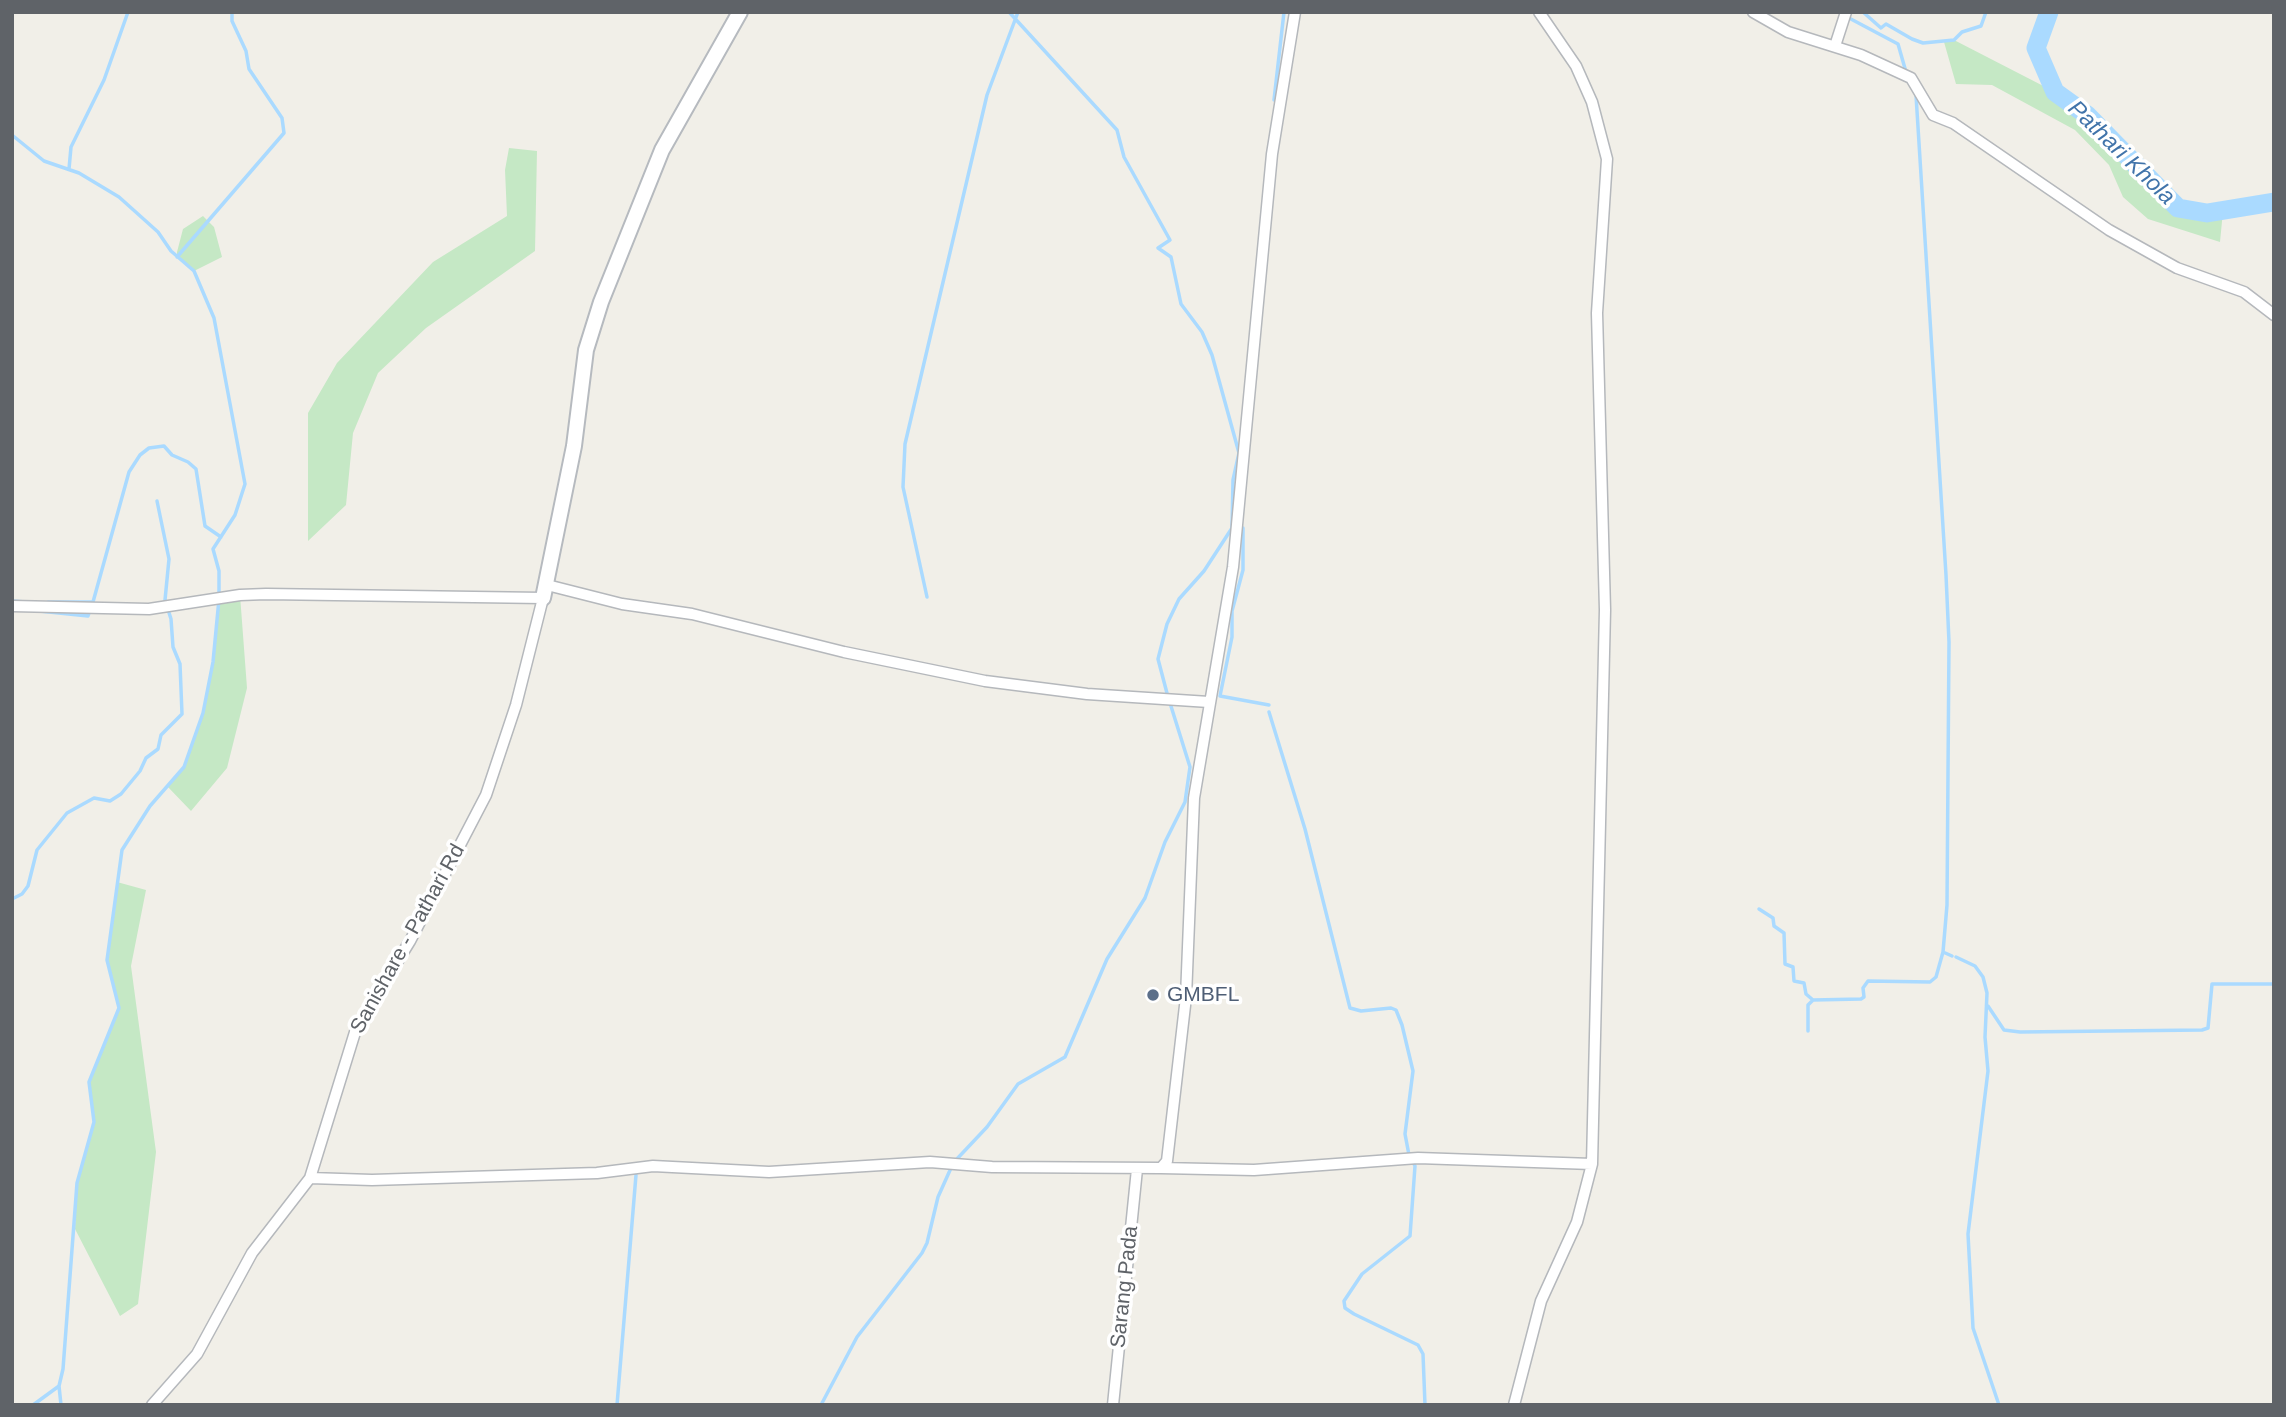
<!DOCTYPE html>
<html>
<head>
<meta charset="utf-8">
<style>
  body { margin:0 }
  #map { position:relative; width:2286px; height:1417px; overflow:hidden; background:#f1efe8; font-family:Helvetica,sans-serif }
  canvas { display:block }
  .frame { position:absolute; inset:0; border:14px solid #5f6368; pointer-events:none }
</style>
</head>
<body>
<div id="map">
<canvas width="2286" height="1417"></canvas>
<div class="frame"></div>
</div>
<script>
const g = document.querySelector('canvas').getContext('2d');
g.lineJoin = 'round';
function paint(path, color) { g.fillStyle = color; g.fill(path, 'evenodd'); }
const toPath = rows => new Path2D(rows.map(r => 'M' + r).join(''));
function strokePath(path, color, width, dash) { g.strokeStyle = color; g.lineWidth = width; g.lineCap = dash ? 'butt' : 'round'; g.setLineDash(dash || []); g.stroke(path); }
function drawText(font, color, halo, rows, align = 'center') {
  g.font = font + ' Helvetica,sans-serif'; g.lineWidth = 7; g.setLineDash([]); g.textBaseline = 'middle'; g.strokeStyle = halo; g.fillStyle = color; for (const [text, x, y, turn = 0] of rows) {
    g.save(); g.translate(x, y); g.rotate((+turn || 0) * Math.PI / 180); g.textAlign = isNaN(turn) ? turn : align; if (halo) g.strokeText(text, 0, 0); g.fillText(text, 0, 0); g.restore();
  }
}
paint(toPath([
  [1954,40,2055,92,2087,115,2178,208,2207,213,2223,211,2220,242,2148,219,2123,197,2109,165,2075,130,1992,85,1956,84,1944,42],
  [509,148,537,151,535,251,426,328,378,373,353,433,346,505,308,541,308,413,337,363,433,262,507,216,505,170],
  [203,216,214,227,222,257,194,271,177,258,177,252,183,229],
  [240,595,247,688,227,768,191,811,167,786,184,767,203,713,213,662,219,599],
  [117,882,146,890,131,966,156,1152,138,1304,120,1316,75,1229,77,1183,94,1122,89,1082,119,1008,107,960]
]), '#c5e8c5');
strokePath(toPath([
  [1009,12,1117,130,1124,157,1170,240,1158,248,1171,257,1181,304,1202,332,1212,355,1239,453,1233,480,1232,528,1204,571,1179,599,1167,624,1158,659,1168,697],
  [1863,12,1881,28,1886,24,1912,39,1923,43,1954,40],
  [1849,18,1898,44,1906,72],
  [1954,40,1962,32,1981,26,1986,12],
  [1916,95,1946,575,1949,642,1947,905,1943,952,1952,956],
  [1274,100,1284,12],
  [12,135,44,161,79,173,119,197,158,232,171,251,194,271,214,318,245,484,235,515,213,549,219,571,219,599,213,662,203,713,184,767,150,806,122,850,107,960,119,1008,89,1082,94,1122,77,1183,63,1369,59,1386,33,1405],
  [69,169,71,147,104,80,128,12],
  [177,257,284,133,282,118,249,69,246,51,232,21,232,12],
  [1243,528,1243,570,1232,611,1232,637,1220,696,1269,705],
  [927,597,903,487,905,444,987,95,1018,12],
  [12,601,26,602],
  [48,602,93,602,129,472,140,455,149,448,164,446,172,455,188,462,196,469,205,526,221,537],
  [39,611,88,616,90,610],
  [1269,712,1305,829,1350,1008,1361,1011,1391,1008,1396,1010,1402,1025,1413,1071,1405,1134,1409,1155],
  [12,899,22,894,28,886,37,850,67,813,94,798,110,801,121,794,140,771,146,758,158,749,161,735,182,714,180,664,173,647,171,619,165,600,169,559,157,501],
  [1759,909,1773,918,1774,926,1784,933,1785,964,1793,967,1794,981,1804,983,1806,994,1813,1000,1861,999,1864,997,1863,988,1868,981,1930,982,1936,977,1943,952],
  [1956,957,1975,966,1983,977,1987,993,1985,1037,1988,1071,1968,1234,1973,1328,1999,1405],
  [1988,1006,2004,1030,2020,1032,2202,1030,2208,1028,2212,984,2274,984],
  [1808,1031,1808,1005,1813,1000],
  [955,1161,987,1127,1018,1084,1065,1057,1107,959,1145,898,1165,842,1185,802,1190,767,1170,703],
  [1413,1162,1415,1166,1410,1236,1362,1274,1344,1301,1345,1308,1354,1314,1418,1345,1423,1354,1425,1405],
  [59,1386,61,1405],
  [617,1405,636,1175],
  [821,1405,857,1337,922,1253,927,1243,938,1197,951,1168]
]), '#aadaff', 3.5);
strokePath(toPath([
  [2049,12,2036,48,2055,92,2087,115,2178,208,2207,213,2274,202]
]), '#aadaff', 19);
const street = toPath([
  [1753,12,1788,32,1861,55,1911,78,1933,115,1953,123,2109,230,2177,268,2244,292,2274,315],
  [1835,46,1846,12],
  [547,585,622,604,692,614,844,652,985,681,1087,694,1209,702],
  [12,606,149,609,240,595,266,594,543,598,516,705,486,795,410,941,356,1029,310,1178,252,1253,197,1354,152,1405],
  [1161,1168,1254,1170,1418,1158,1592,1164],
  [310,1178,372,1180,597,1173,653,1166,769,1172,930,1162,992,1167,1161,1168,1167,1161,1186,997,1194,798,1233,567,1272,154,1295,12],
  [1113,1405,1137,1169],
  [1514,1405,1541,1301,1577,1222,1592,1164,1605,610,1597,313,1607,159,1592,102,1576,66,1539,12]
]);
const secondary = toPath([
  [543,598,574,446,586,350,601,302,662,150,740,12]
]);
strokePath(street, '#b5b8bc', 13);
strokePath(secondary, '#b6babf', 18);
strokePath(street, '#fff', 10);
strokePath(secondary, '#fff', 14);
for (const [x, y, r, color] of [
  [1153,995,7,"#5c6f8a"]
]) { const dot = new Path2D(); dot.arc(x, y, r, 0, 2 * Math.PI); g.fillStyle = color; g.fill(dot); strokePath(dot, '#fff', 2.5); }
drawText('21px', '#5f6368', '#fff', [
  ["Sanishare - Pathari Rd",408,939,-61],
  ["Sarang Pada",1125,1287,-84]
]);
drawText('21px', '#4e5e75', '#fff', [
  ["GMBFL",1167,995]
], 'left');
drawText('italic 23px', '#4174aa', '#fff', [
  ["Pathari Khola",2121,153,44]
]);
</script>
</body>
</html>
